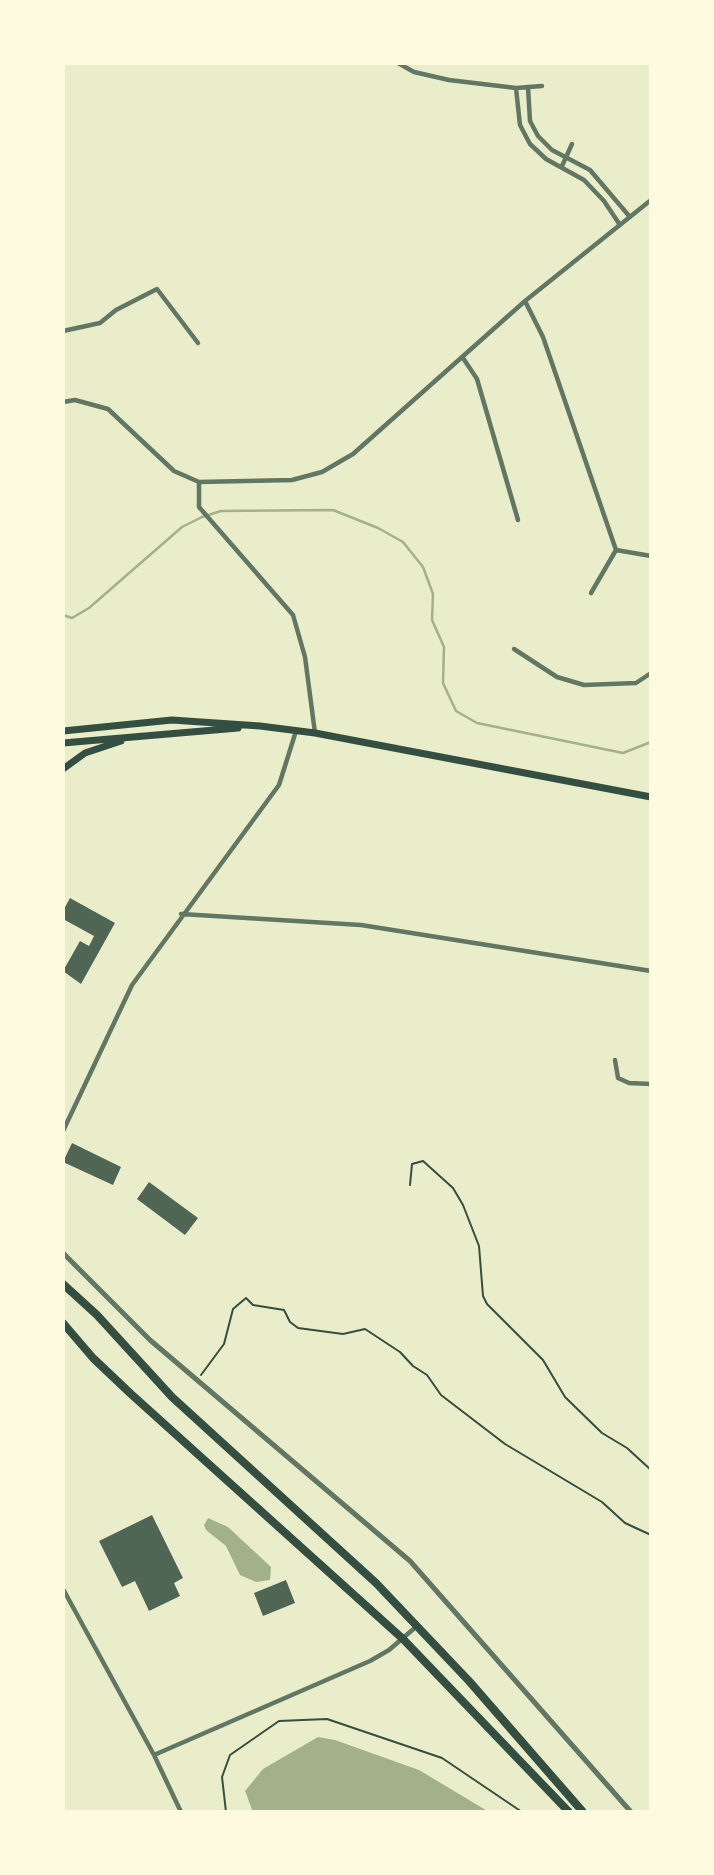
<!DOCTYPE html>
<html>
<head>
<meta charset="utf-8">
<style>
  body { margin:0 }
  #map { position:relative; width:714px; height:1875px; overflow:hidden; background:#e9edc9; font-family:"Nunito Sans",sans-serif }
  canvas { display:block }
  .frame { position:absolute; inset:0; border:65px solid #fefae0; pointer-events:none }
</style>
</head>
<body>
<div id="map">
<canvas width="714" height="1875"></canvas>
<div class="frame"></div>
</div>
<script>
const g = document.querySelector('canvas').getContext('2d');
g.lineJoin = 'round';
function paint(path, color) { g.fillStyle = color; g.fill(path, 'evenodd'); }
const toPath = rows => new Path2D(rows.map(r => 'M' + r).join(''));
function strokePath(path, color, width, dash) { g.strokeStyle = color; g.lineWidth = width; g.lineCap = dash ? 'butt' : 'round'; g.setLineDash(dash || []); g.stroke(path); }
paint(toPath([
  [208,1518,228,1527,271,1567,270,1580,256,1582,240,1575,226,1546,206,1530,204,1525],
  [318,1737,335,1740,419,1770,489,1812,253,1812,245,1791,263,1769]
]), '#a3b18a');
strokePath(toPath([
  [63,615,72,618,89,608,182,527,202,517,221,511,333,510,378,528,403,542,423,567,433,594,432,620,444,647,443,683,456,711,477,723,623,753,651,742]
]), '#a3b18a', 2.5);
paint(toPath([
  [70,898,115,923,81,984,63,971,80,941,89,946,94,936,63,919,63,911],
  [72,1143,121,1167,113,1185,63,1162],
  [149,1182,198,1218,185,1235,137,1199],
  [152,1515,183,1578,174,1583,180,1596,149,1611,135,1581,122,1587,99,1541],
  [286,1580,295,1603,263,1616,254,1593]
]), '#4f6655');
strokePath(toPath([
  [410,1185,412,1164,423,1161,453,1188,463,1205,479,1246,483,1296,487,1304,543,1360,565,1397,602,1433,627,1448,651,1470],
  [201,1375,224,1344,233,1309,246,1298,253,1305,284,1310,290,1322,298,1328,343,1334,365,1329,400,1352,413,1366,427,1375,441,1395,505,1444,602,1502,625,1523,651,1535],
  [226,1812,222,1777,230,1755,279,1721,327,1719,442,1758,522,1812]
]), '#344e41', 2);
strokePath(toPath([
  [398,63,414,72,449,80,516,88,542,86],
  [528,87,530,121,538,136,552,150,590,170,630,217],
  [516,88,520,125,530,144,546,159,584,180,604,201,620,225],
  [562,166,572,144],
  [525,301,543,337,616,550,591,593],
  [63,331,100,323,116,310,157,289,198,343],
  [463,358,477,379,518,520],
  [63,402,75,400,108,409,174,471,199,482,199,507,293,615,305,657,315,733],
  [199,482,292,480,322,472,353,454,525,301,651,200],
  [616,550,651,556],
  [514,649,557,677,584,685,636,683,651,673],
  [181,914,361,925,651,971],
  [615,1060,618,1078,629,1083,651,1084],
  [63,1131,132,985,279,785,296,731],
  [63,1589,154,1755,181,1812],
  [154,1755,370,1661,389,1650,417,1626]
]), '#617663', 4.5);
strokePath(toPath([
  [63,1253,150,1340,410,1561,631,1812]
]), '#617663', 5);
strokePath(toPath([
  [63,731,172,720,260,726,315,733,651,797],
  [63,743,238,728],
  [63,769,85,753,121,741]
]), '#344e41', 7);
strokePath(toPath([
  [63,1284,97,1315,172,1397,376,1583,469,1681,583,1812],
  [63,1323,93,1358,131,1394,403,1639,569,1812]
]), '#344e41', 8);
</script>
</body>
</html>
